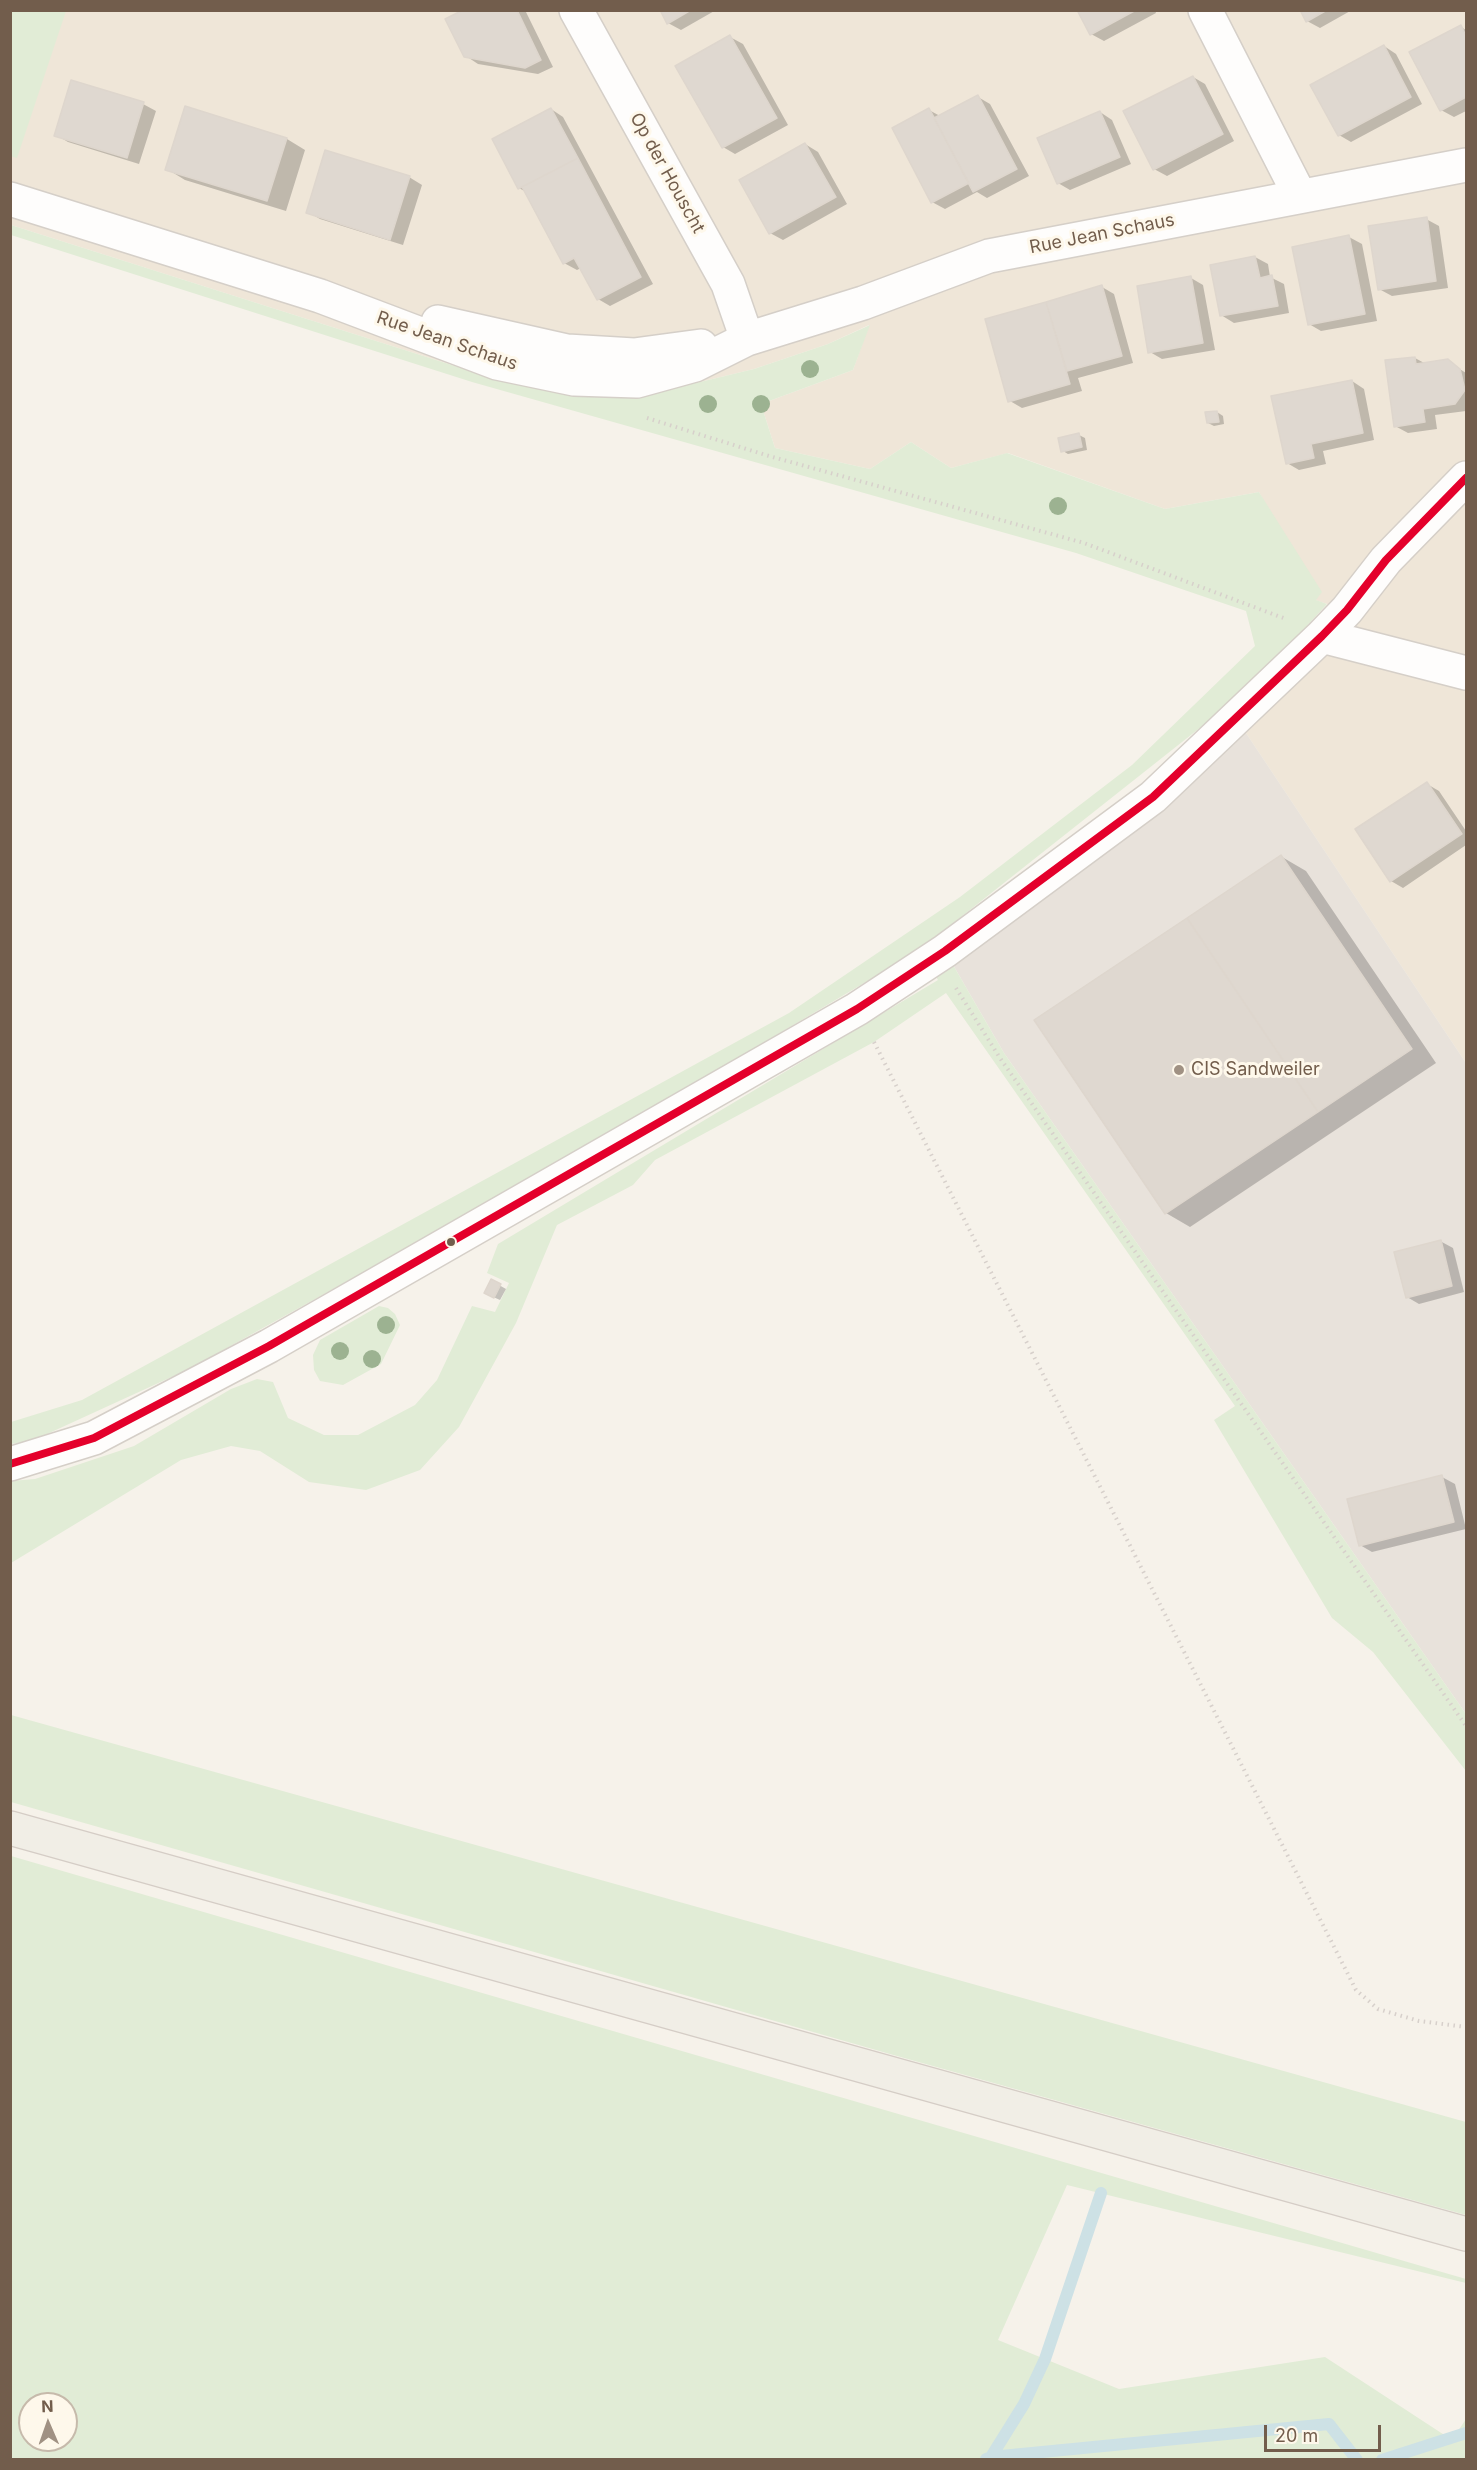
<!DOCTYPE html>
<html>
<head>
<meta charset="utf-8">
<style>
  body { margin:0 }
  #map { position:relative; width:1477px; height:2470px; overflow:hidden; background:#f6f2ea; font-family:Inter,sans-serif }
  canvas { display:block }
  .frame { position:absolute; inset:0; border:12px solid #725d4c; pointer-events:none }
  .north { position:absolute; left:18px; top:2392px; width:60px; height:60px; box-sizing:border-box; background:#fef8eb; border:2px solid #c6baab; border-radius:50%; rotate:358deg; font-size:16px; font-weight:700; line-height:24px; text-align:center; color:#725d4c }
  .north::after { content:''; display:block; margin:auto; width:21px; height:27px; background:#a09183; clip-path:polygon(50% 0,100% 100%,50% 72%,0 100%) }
  .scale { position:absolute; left:1264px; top:2425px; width:117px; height:27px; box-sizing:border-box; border:3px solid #725d4c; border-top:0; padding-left:8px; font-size:18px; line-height:21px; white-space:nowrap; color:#725d4c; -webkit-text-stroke:4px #fef8eb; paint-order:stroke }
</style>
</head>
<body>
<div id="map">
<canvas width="1477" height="2470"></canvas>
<div class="frame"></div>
<div class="north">N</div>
<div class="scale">20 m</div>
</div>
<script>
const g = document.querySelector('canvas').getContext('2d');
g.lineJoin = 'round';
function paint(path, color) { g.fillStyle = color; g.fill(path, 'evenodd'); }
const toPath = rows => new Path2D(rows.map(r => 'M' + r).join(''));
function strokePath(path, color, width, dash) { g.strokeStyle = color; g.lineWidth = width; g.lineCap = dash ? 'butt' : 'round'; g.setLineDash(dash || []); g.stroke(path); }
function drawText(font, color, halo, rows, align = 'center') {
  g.font = font + ' Inter,sans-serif'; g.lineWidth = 6; g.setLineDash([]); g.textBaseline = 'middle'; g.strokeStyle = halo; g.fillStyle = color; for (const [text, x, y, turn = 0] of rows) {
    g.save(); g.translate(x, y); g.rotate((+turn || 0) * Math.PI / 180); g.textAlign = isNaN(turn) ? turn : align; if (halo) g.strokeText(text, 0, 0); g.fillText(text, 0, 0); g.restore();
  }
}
paint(toPath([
  [11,11,1466,11,1466,1063,1236,718,1346,610,1315,600,1259,492,1165,509,1008,453,951,468,911,442,870,469,775,448,761,404,853,370,869,325,828,344,754,369,700,382,634,391,499,380,11,225]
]), '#efe6d8');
paint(toPath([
  [1236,718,1466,1063,1466,1714,1004,1053,945,951]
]), '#e8e2db');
paint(toPath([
  [11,10,66,11,17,158,10,156],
  [11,225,499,380,634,391,700,382,754,369,828,344,870,325,853,370,761,404,775,448,870,469,911,442,951,468,1007,453,1165,509,1259,492,1322,592,1316,600,1327,604,1249,689,918,951,571,1157,189,1369,34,1440,11,1444,11,1422,82,1400,789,1013,960,897,1132,765,1255,646,1246,611,1076,553,472,382,11,235],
  [945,951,1004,1053,1466,1714,1466,1771,1373,1652,1332,1618,1214,1420,1235,1406,946,993,874,1042,655,1160,633,1185,557,1225,516,1323,459,1427,420,1470,366,1490,309,1482,260,1451,231,1446,181,1460,11,1563,11,1481,35,1479,134,1446,231,1389,257,1379,273,1382,288,1418,324,1435,358,1435,415,1405,437,1380,472,1306,495,1312,509,1283,487,1273,498,1244,938,980,927,963],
  [379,1306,388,1308,395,1314,400,1325,381,1364,343,1385,320,1381,314,1370,313,1355,320,1340],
  [11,1715,1466,2122,1466,2215,890,2054,11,1802],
  [11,1856,1466,2279,1466,2283,1067,2185,998,2340,1119,2389,1325,2357,1452,2440,1466,2419,1466,2459,11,2459],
  [30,2404,66,2404,66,2440,30,2440]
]), '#e1ecd6');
paint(toPath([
  [466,10,525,10,553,67,538,74,478,64,466,56],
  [661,10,716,10,681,30,668,23],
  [1079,10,1155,10,1156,13,1104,41,1091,34],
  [1302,10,1352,10,1320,28,1307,21],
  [1461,27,1466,30,1466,111,1454,117,1441,110,1411,53],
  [730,37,743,44,788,125,735,154,723,147],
  [1384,46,1396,54,1422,104,1351,142,1339,135],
  [1193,77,1205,84,1234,141,1167,176,1154,169],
  [72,82,143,104,156,111,139,164,68,142,56,135],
  [978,97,990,104,1029,176,987,198,977,192,945,209,932,202,929,110,940,116],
  [551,109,563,117,653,284,610,306,598,299,581,268,577,270,564,263,526,192,519,188],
  [1100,112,1112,120,1131,164,1070,190,1058,183],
  [287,139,305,150,286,211,185,180,167,169],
  [805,144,818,152,847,204,783,240,770,233],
  [409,177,422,185,403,245,320,219,308,212],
  [1426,219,1439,226,1448,288,1392,296,1379,289],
  [1349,237,1362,244,1377,321,1321,331,1309,324],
  [1255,257,1268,264,1270,277,1284,284,1289,313,1234,323,1221,315],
  [1191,278,1203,285,1215,350,1162,359,1150,352],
  [1102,287,1114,294,1133,363,1078,378,1082,391,1022,408,1010,401,986,320],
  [1415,358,1426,364,1447,361,1466,373,1466,411,1435,415,1437,429,1408,433,1395,426],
  [1352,381,1364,389,1374,440,1323,451,1326,464,1299,470,1287,463],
  [1217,412,1223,416,1224,424,1214,426,1208,423],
  [1079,435,1085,438,1087,450,1068,454,1063,451],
  [1427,784,1439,791,1466,831,1466,845,1403,888,1391,881],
  [1282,857,1306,871,1436,1063,1190,1227,1166,1213,1036,1021],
  [1440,1241,1453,1248,1464,1292,1419,1304,1407,1297],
  [492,1281,506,1289,500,1300,491,1296],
  [1442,1477,1455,1484,1466,1529,1372,1552,1360,1545]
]), '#0003');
strokePath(toPath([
  [991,2457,1329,2424,1357,2460],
  [986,2459,991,2457,1024,2404,1045,2359,1101,2193],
  [1382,2460,1466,2433]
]), '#cde1e5', 12);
const building = toPath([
  [463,10,517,10,541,60,525,68,464,57,445,19,463,10],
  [660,10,691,10,667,24,660,10],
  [1077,10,1136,10,1090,35,1077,10],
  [1300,10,1327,10,1306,22,1300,10],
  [1461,25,1466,36,1466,97,1440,111,1409,52,1461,25],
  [730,35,777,118,722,148,675,66,730,35],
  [1384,45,1411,97,1338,136,1310,85,1384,45],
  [1193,76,1223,134,1153,170,1123,111,1193,76],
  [71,80,144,102,127,158,54,136,71,80],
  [978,95,1017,169,973,192,934,118,978,95],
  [185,106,287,138,267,201,165,170,185,106],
  [551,108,578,158,518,189,492,139,551,108],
  [929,108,969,183,931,203,892,128,929,108],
  [1100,111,1120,157,1057,184,1037,138,1100,111],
  [805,143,836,197,769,234,739,180,805,143],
  [325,150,410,176,390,240,306,213,325,150],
  [578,158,641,277,597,300,574,258,563,264,522,187,578,158],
  [1427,217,1436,281,1378,290,1368,226,1427,217],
  [1349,235,1365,314,1308,325,1292,247,1349,235],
  [1255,256,1260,278,1272,275,1278,306,1220,316,1210,265,1255,256],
  [1191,276,1203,343,1148,353,1137,286,1191,276],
  [1102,285,1122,356,1067,371,1046,302,1102,285],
  [1046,302,1070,384,1008,402,985,319,1046,302],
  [1415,357,1416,364,1448,359,1460,369,1465,390,1455,404,1423,409,1425,422,1394,427,1385,360,1415,357],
  [1352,380,1363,433,1311,444,1314,458,1286,464,1271,396,1352,380],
  [1217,411,1219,422,1207,423,1205,412,1217,411],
  [1079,433,1082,447,1061,452,1058,438,1079,433],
  [1427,782,1462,834,1390,882,1355,829,1427,782],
  [1281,855,1412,1049,1318,1112,1187,918,1281,855],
  [1187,918,1318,1112,1165,1214,1034,1020,1187,918],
  [1441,1240,1452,1286,1406,1298,1394,1252,1441,1240],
  [491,1279,501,1284,494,1298,484,1293,491,1279],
  [1442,1475,1454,1522,1359,1546,1347,1499,1442,1475]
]);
paint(building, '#dfd8d0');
strokePath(building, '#ded6cd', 1.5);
const minor = toPath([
  [576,10,728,284,747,339],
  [1205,10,1300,196],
  [10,199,320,296,497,363,574,379,637,381,695,365,747,339,863,303,989,256,1466,165],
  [438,322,567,351,634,355,701,346],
  [1322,636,1466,673],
  [10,1464,94,1438,269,1346,857,1009,945,951,1153,797,1322,636,1347,610,1386,560,1466,478]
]);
const major = toPath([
  [10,1828,1466,2234]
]);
strokePath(minor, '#d5cfc8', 36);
strokePath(major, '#d5cdc6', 36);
strokePath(toPath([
  [647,418,769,456,1084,543,1286,619],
  [956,988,1000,1058,1466,1726],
  [874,1042,1356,1990,1378,2009,1419,2021,1466,2027]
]), '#d7d0cb', 4, [1.5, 4.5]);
strokePath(minor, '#fefdfc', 33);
strokePath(major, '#f1eee6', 33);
strokePath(toPath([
  [10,1464,94,1438,269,1346,857,1009,945,951,1153,797,1322,636,1347,610,1386,560,1466,478]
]), '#e4002b', 8);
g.fillStyle = '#9cb291';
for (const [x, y] of [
  [810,369],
  [708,404],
  [761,404],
  [1058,506],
  [386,1325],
  [340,1351],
  [372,1359]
]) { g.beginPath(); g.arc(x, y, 9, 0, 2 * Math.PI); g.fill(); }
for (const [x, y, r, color] of [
  [1179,1070,6,"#a09183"],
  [451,1242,5,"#725d4c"]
]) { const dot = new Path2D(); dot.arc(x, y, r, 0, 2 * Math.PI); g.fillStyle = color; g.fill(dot); strokePath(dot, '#fef8eb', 2); }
drawText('18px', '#725d4c', '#fef8eb', [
  ["Op der Houscht",667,173,61],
  ["Rue Jean Schaus",1102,234,-11],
  ["Rue Jean Schaus",447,341,19]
]);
drawText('18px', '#725d4c', '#fef8eb', [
  ["CIS Sandweiler",1191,1070]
], 'left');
</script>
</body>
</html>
